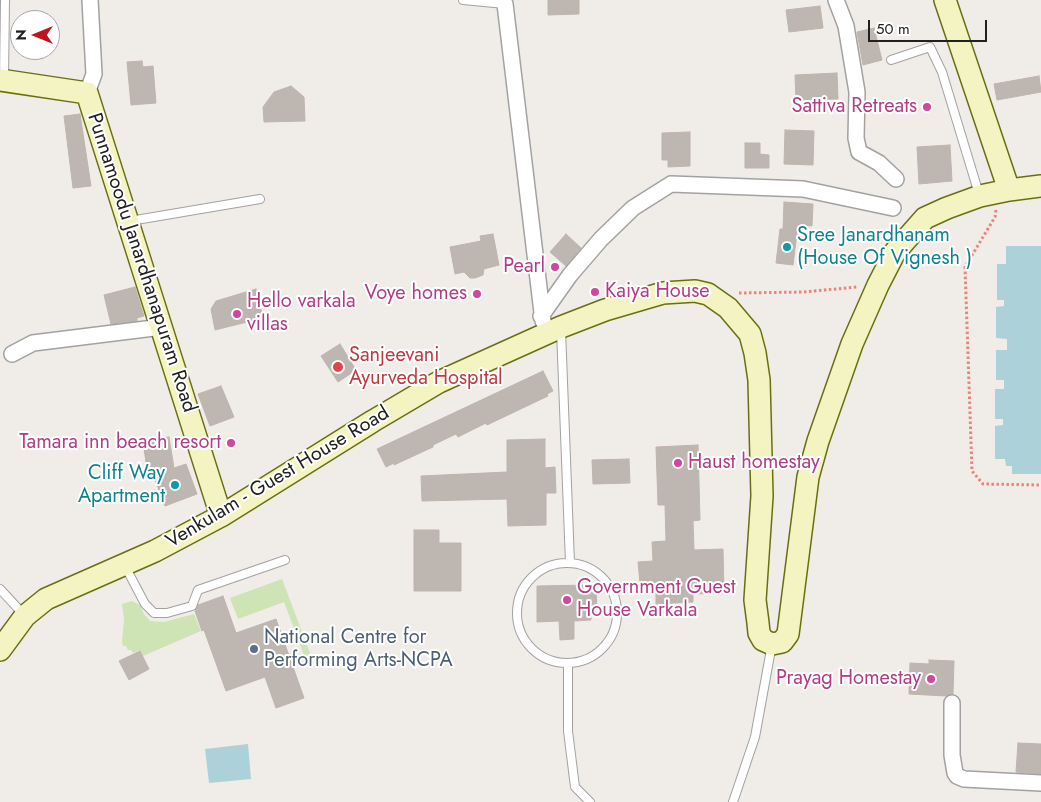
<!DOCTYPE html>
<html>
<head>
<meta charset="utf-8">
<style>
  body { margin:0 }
  #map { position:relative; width:1041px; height:802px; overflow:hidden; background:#f0ede8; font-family:Jost,sans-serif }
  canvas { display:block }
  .north { position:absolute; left:10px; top:10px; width:50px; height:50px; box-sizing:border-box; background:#fff; border:1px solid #a6a6a6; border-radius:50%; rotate:270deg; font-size:14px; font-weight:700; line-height:20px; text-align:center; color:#212121 }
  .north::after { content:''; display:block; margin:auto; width:18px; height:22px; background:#bc151d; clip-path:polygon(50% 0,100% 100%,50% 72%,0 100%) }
  .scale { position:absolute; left:868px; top:20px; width:119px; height:22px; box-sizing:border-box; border:2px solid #212121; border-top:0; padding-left:6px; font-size:15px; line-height:18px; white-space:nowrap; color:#212121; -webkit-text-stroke:4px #fff; paint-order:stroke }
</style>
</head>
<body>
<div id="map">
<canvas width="1041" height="802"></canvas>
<div class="north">N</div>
<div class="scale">50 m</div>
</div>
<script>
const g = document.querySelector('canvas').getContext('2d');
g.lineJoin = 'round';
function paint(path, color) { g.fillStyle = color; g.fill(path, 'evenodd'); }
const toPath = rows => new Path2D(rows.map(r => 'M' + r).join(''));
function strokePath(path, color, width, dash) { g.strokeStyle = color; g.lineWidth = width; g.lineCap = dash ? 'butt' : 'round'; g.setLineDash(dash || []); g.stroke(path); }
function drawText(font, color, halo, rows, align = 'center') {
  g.font = font + ' Jost,sans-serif'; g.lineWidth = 4; g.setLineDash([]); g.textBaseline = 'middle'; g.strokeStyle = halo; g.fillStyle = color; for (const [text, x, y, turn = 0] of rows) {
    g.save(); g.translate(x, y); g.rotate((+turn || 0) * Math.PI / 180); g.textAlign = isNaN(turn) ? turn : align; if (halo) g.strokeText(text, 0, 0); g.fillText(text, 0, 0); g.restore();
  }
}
paint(toPath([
  [282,579,313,661,307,663,284,602,238,619,230,598],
  [132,601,140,605,144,614,150,621,164,622,194,614,201,631,143,656,140,650,133,653,131,650,128,650,126,646,123,646,122,642,124,619,122,604]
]), '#cee4b4');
paint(toPath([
  [1006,246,1041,246,1041,474,1012,474,1012,466,1006,466,1005,459,995,459,995,426,1003,425,1003,419,995,419,995,389,1004,389,1004,380,996,380,996,350,1007,350,1007,339,996,338,996,307,1004,306,1004,300,997,300,997,264,1006,264],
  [248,744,251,779,209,783,205,749]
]), '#add1d9');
const building = toPath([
  [548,0,579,0,579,14,548,15,548,0],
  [820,6,823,28,789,32,786,10,820,6],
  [874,28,882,60,863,65,857,32,874,28],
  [142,61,143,67,153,66,156,103,131,105,127,62,142,61],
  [837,73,838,99,796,100,795,75,837,73],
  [1039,76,1041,92,997,100,994,84,1039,76],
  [291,86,304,97,305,121,264,122,263,107,274,92,291,86],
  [80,114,91,186,73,188,64,116,80,114],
  [785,130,814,131,813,165,784,164,785,130],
  [690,132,690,166,668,167,668,160,662,160,662,133,690,132],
  [745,143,760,143,760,154,769,155,769,168,745,168,745,143],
  [950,145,952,181,919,184,917,147,950,145],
  [784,202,813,204,812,226,798,225,793,265,776,263,780,229,783,229,784,202],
  [493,234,499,265,484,269,483,275,475,278,470,278,464,272,455,274,450,247,481,241,480,236,493,234],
  [566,234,581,248,566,266,550,252,566,234],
  [135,287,144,316,137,318,137,321,111,324,104,295,135,287],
  [256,289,263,318,215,330,211,309,216,301,256,289],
  [340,344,356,370,338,382,321,356,340,344],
  [543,371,553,391,547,394,548,396,487,425,486,423,458,437,456,434,433,445,433,447,394,465,394,463,386,467,377,449,543,371],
  [221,386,234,417,210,426,198,394,221,386],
  [169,437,174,468,186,464,197,494,165,506,151,469,147,470,143,441,169,437],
  [545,439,545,468,555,467,556,493,546,493,546,525,508,526,507,499,422,501,421,476,507,472,507,440,545,439],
  [698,445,700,520,693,521,694,550,723,549,724,593,693,594,693,602,656,604,656,583,640,583,638,562,653,561,652,542,666,541,665,505,658,505,656,447,698,445],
  [629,459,630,483,593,484,592,460,629,459],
  [414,530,439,530,439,543,461,543,461,591,414,591,414,530],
  [591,585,591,592,596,592,597,608,591,608,591,620,574,621,574,639,560,640,559,621,537,622,537,586,591,585],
  [223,596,236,633,276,619,304,698,276,708,265,677,226,691,204,630,202,631,195,611,198,605,223,596],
  [140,651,149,669,129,680,119,661,140,651],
  [929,660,954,661,953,694,946,696,909,694,910,663,929,664,929,660],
  [1018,743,1041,744,1041,774,1016,772,1018,743]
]);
paint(building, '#bdb6b1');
strokePath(building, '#c0b4ac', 1);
const service = toPath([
  [463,0,505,4,505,2],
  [891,60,930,47,942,72,979,194],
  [4,79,5,0],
  [130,221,260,199],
  [561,330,570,563],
  '517 613a50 50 0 1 1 100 0a50 50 0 1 1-100 0Z',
  [125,566,145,604,154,613,167,613,192,606,198,590,285,560],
  [0,589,24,615],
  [568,663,568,731,575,787,590,802],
  [733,802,755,737,772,644]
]);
const minor = toPath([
  [836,0,846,26,857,92,856,138,859,152,879,163,896,179],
  [505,4,543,321],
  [87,93,94,74,90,0],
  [541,316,570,275,601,239,633,208,671,184,803,189,893,208],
  [12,354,33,343,162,327],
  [952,703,952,755,955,773,957,776,964,779,1041,783]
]);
const secondary = toPath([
  [945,0,1009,190],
  [0,80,87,93,221,516],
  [0,650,25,616,46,599,155,551,221,516,373,421,439,382,561,327,605,310,663,293,695,291,708,294,728,308,750,334,755,353,759,380,762,496,755,600,758,623,759,633,763,640,772,644,782,642,788,634,808,477,818,441,852,344,878,285,895,252,925,218,947,208,980,196,1009,190,1041,186]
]);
strokePath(service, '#a2a2a2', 10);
strokePath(minor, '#a2a2a2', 18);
strokePath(secondary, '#696f10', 24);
strokePath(toPath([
  [996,210,995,217,965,267,972,471,983,484,1041,485],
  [739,293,803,292,857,287]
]), '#ec837d', 3, [2.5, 2.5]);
strokePath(service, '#fff', 8);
strokePath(minor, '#fff', 15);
strokePath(secondary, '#f4f4c2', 21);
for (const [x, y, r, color] of [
  [927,107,5,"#d1479c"],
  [787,247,5,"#0f9aa8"],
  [555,267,5,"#d1479c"],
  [595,292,5,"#d1479c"],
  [477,294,5,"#d1479c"],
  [237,314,5,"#d1479c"],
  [338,367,6,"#e0444e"],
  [231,443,5,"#d1479c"],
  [678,463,5,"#d1479c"],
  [175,485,5,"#0f9aa8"],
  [567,600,5,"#d1479c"],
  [254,649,5,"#5c6f8a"],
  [931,679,5,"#d1479c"]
]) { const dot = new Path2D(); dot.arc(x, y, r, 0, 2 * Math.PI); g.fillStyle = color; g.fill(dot); strokePath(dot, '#fff', 2); }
drawText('20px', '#b23c85', '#fff', [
  ["Sattiva Retreats",917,107],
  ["Pearl",545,267],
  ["Kaiya House",605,292,"left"],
  ["Voye homes",467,294],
  ["Hello varkala",247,302,"left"],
  ["villas",247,325,"left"],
  ["Tamara inn beach resort",221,443],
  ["Haust homestay",688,463,"left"],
  ["Government Guest",577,588,"left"],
  ["House Varkala",577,611,"left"],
  ["Prayag Homestay",921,679]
], 'right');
drawText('20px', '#0d838f', '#fff', [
  ["Sree Janardhanam",797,236],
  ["(House Of Vignesh )",797,259],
  ["Cliff Way",165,474,"right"],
  ["Apartment",165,497,"right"]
], 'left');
drawText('20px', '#212121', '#fff', [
  ["Punnamoodu Janardhanapuram Road",141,263,72],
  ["Venkulam - Guest House Road",278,478,-31]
]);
drawText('20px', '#be3a42', '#fff', [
  ["Sanjeevani",349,356],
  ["Ayurveda Hospital",349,379]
], 'left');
drawText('20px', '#4e5e75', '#fff', [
  ["National Centre for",264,638],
  ["Performing Arts-NCPA",264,661]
], 'left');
</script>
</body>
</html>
